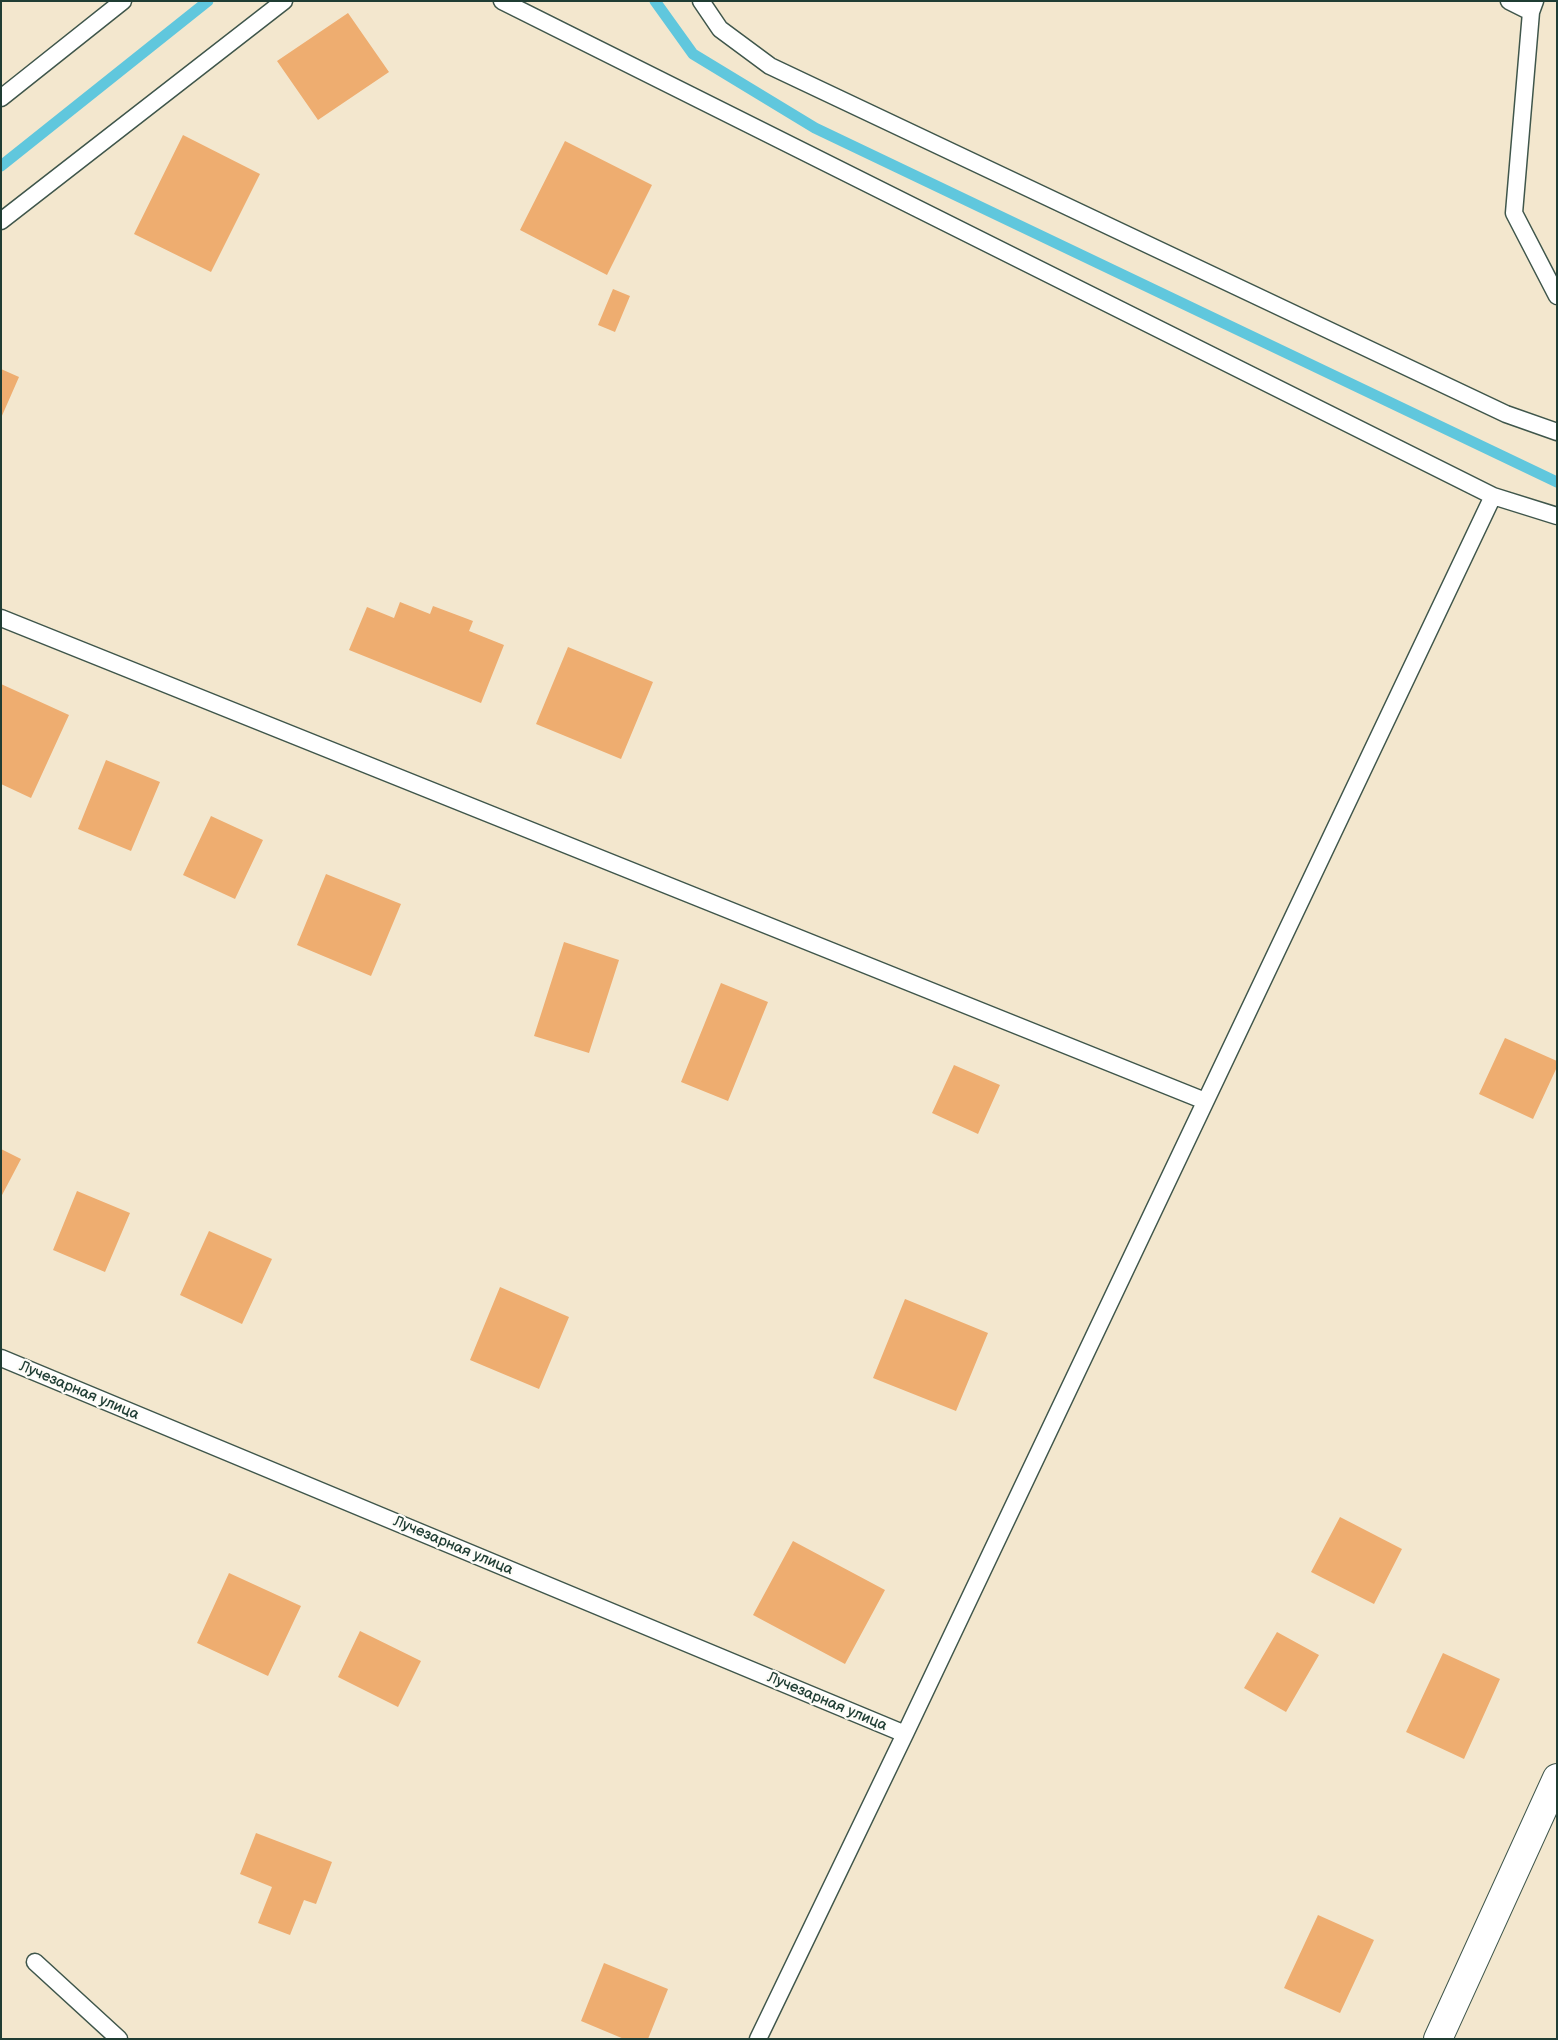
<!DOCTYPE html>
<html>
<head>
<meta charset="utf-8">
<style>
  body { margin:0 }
  #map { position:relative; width:1558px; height:2040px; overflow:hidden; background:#f3e7ce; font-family:"Balsamiq Sans",sans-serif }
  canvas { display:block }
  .frame { position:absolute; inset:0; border:2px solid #1f3d34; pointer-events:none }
</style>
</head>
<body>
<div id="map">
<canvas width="1558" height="2040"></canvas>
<div class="frame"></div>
</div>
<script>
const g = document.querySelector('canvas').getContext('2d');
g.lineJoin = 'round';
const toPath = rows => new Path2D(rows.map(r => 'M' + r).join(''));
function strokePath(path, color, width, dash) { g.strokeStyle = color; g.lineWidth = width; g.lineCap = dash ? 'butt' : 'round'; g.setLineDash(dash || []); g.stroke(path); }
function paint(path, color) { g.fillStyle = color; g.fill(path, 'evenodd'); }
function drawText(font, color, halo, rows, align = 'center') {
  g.font = font + ' "Balsamiq Sans",sans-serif'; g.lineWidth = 4.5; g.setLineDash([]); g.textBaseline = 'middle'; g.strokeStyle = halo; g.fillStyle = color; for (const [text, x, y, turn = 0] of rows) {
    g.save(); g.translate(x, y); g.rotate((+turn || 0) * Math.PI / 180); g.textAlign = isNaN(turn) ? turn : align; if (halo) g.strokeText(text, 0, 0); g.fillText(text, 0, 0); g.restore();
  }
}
strokePath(toPath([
  [655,1,693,54,815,128,1557,482],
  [1,166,208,1]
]), '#60c7dd', 11);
paint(toPath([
  [348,13,389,72,318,120,277,61],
  [183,135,260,174,211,272,134,234],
  [565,141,652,185,607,275,520,230],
  [613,289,630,296,615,332,598,325],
  [1,369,19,377,1,418],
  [400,602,430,614,433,606,473,621,469,631,504,645,481,703,349,650,367,607,394,618],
  [568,647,653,682,621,759,536,724],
  [1,684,69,715,31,798,1,784],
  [106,760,160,782,131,851,78,829],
  [211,816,263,840,235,899,183,875],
  [326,874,401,904,371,976,297,945],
  [564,942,619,960,589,1053,534,1036],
  [721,983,768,1002,728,1101,681,1082],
  [1505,1038,1557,1061,1557,1067,1533,1119,1479,1094],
  [954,1065,1000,1085,978,1134,932,1113],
  [1,1149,21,1159,1,1197],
  [77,1191,130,1213,105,1272,53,1250],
  [209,1231,272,1259,242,1324,180,1295],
  [500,1287,569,1317,539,1389,470,1360],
  [905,1299,988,1333,956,1411,873,1378],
  [1340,1517,1402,1549,1374,1604,1311,1572],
  [793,1541,885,1590,845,1664,753,1615],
  [229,1573,301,1606,268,1676,197,1643],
  [360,1631,421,1661,398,1707,338,1677],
  [1277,1632,1319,1655,1286,1712,1244,1688],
  [1443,1653,1500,1679,1464,1759,1406,1732],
  [256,1833,332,1862,316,1904,304,1900,290,1935,258,1923,272,1887,240,1874],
  [1318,1915,1374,1940,1340,2013,1284,1988],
  [604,1963,668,1989,648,2039,624,2039,581,2021]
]), '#eead70');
const lane = toPath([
  [502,1,1493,496,1557,516],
  [701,1,720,29,770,66,1506,414,1557,432],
  [1509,1,1531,12],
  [1535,1,1531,12,1514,213,1557,296],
  [1,98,123,1],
  [1,221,284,1],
  [1,618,1205,1101],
  [1,1358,905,1734],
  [35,1962,119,2039],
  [758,2039,905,1734,1493,496]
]);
const street = toPath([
  [1438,2039,1557,1778]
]);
strokePath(lane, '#3f564b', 19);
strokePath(street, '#3f564b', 30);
strokePath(lane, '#fff', 16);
strokePath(street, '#fff', 28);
drawText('15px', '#1f3d34', '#fdfcf7', [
  ["Лучезарная улица",79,1391,23],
  ["Лучезарная улица",453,1546,23],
  ["Лучезарная улица",827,1702,23]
]);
</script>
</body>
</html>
